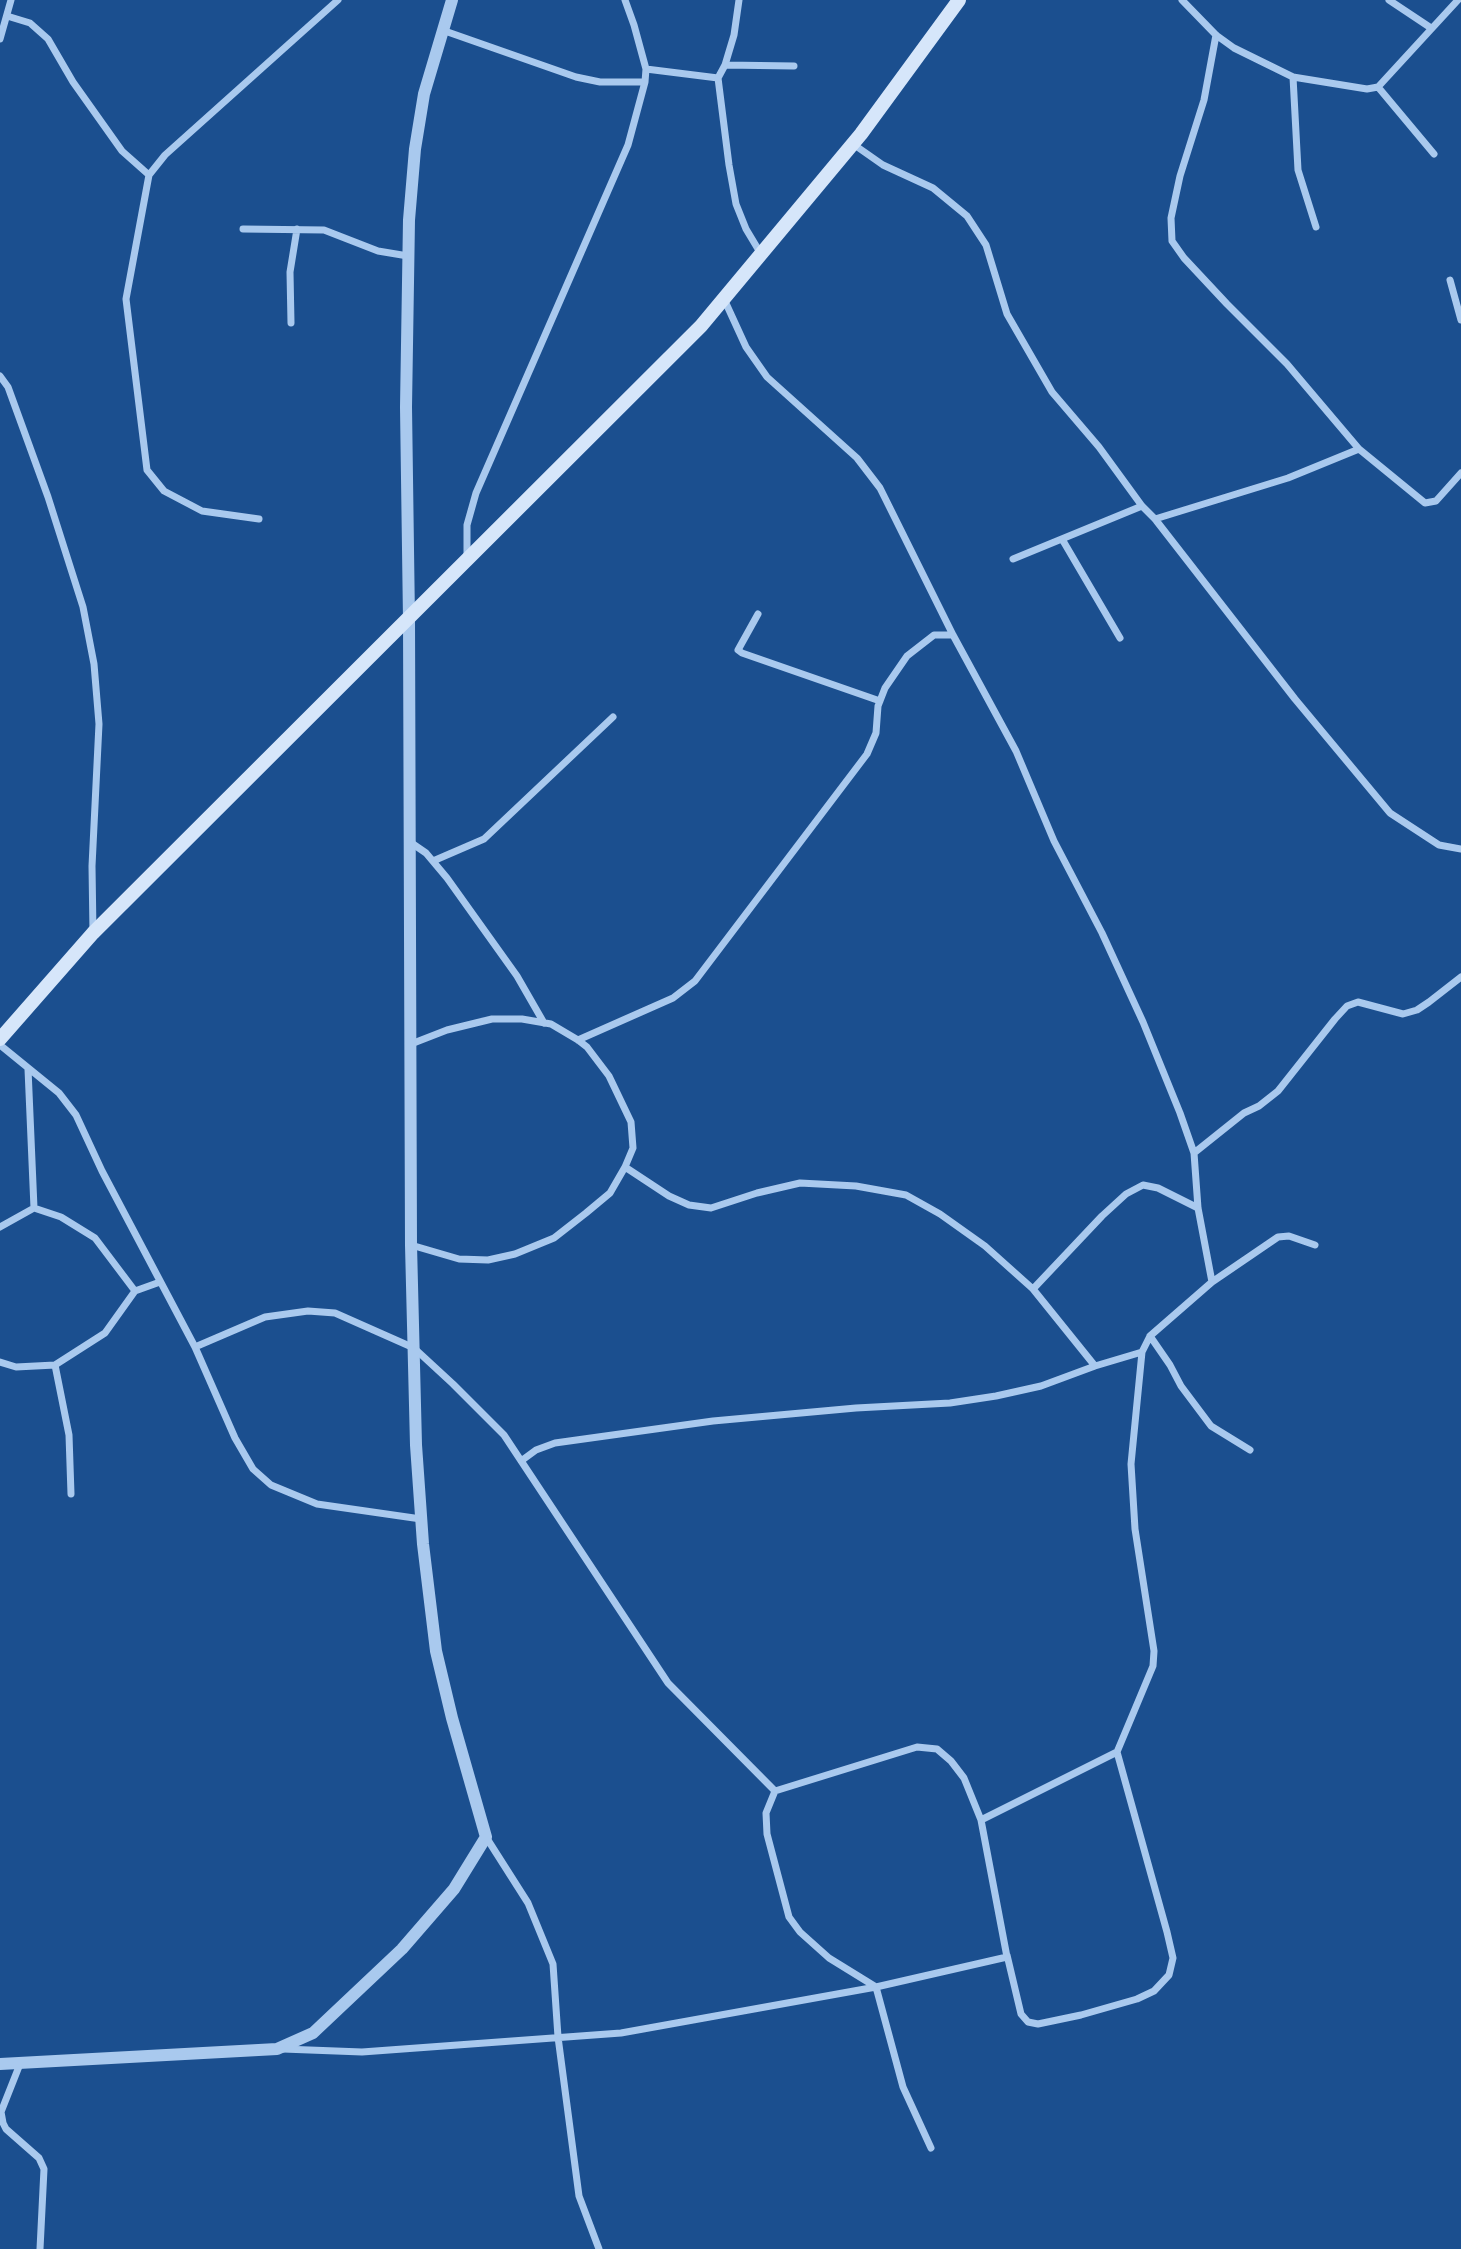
<!DOCTYPE html>
<html>
<head>
<meta charset="utf-8">
<style>
  body { margin:0 }
  canvas { display:block; background:#1b4f8f }
</style>
</head>
<body>
<canvas width="1461" height="2249"></canvas>
<script>
const g = document.querySelector('canvas').getContext('2d');
g.lineJoin = 'round';
const toPath = rows => new Path2D(rows.map(r => 'M' + r).join(''));
function strokePath(path, color, width, dash) { g.strokeStyle = color; g.lineWidth = width; g.lineCap = dash ? 'butt' : 'round'; g.setLineDash(dash || []); g.stroke(path); }
strokePath(toPath([
  [625,0,634,25,646,69,718,78],
  [739,0,734,35,725,65,718,78,729,165,736,204,746,229,761,254],
  [1182,0,1216,35,1234,48,1293,77,1367,89,1378,87,1458,0],
  [1389,0,1431,28],
  [7,16,30,23,48,39,73,82,122,151,149,175],
  [442,30,576,77,600,82,645,82,646,69],
  [1216,35,1204,100,1180,176,1171,218,1172,241,1184,258,1227,304,1287,364,1359,449,1425,503,1436,501,1461,473],
  [0,39,11,0],
  [725,65,794,66],
  [1293,77,1298,170,1316,227],
  [1378,87,1434,154],
  [853,144,883,165,933,188,967,216,986,245,1007,314,1052,392,1099,447,1142,506,1155,519,1295,699,1390,813,1439,845,1461,849],
  [243,229,324,230,378,251,408,256],
  [1450,280,1461,320],
  [724,299,746,347,767,377,857,458,880,488,953,635,1016,751,1054,841,1102,933,1143,1022,1180,1113,1194,1153,1198,1208,1212,1282],
  [291,323,290,272,297,229],
  [0,376,8,387,48,497,83,607,94,664,99,724,92,866,93,933],
  [259,519,202,511,164,491,147,470,126,299,149,175,165,155,338,0],
  [1155,519,1288,478,1359,449],
  [1062,539,1120,638],
  [467,557,467,525,476,493,628,145,645,82],
  [1013,559,1142,506],
  [758,614,738,650,742,653,880,701],
  [410,842,426,853,447,878,517,976,544,1023],
  [433,861,484,839,613,717],
  [578,1040,673,998,695,981,867,754,876,733,878,706,885,688,907,656,934,635,953,635],
  [411,1044,447,1030,492,1019,522,1019,551,1024,578,1040,587,1047,609,1076,631,1122,633,1148,625,1167],
  [0,1045,59,1093,76,1115,102,1171,195,1347,235,1438,253,1469,271,1485,317,1504,421,1519],
  [1194,1153,1244,1113,1259,1106,1278,1091,1335,1019,1347,1006,1358,1002,1403,1014,1417,1010,1429,1002,1461,977],
  [34,1208,61,1217,95,1238,135,1291],
  [0,1227,34,1208,28,1069],
  [411,1245,459,1259,488,1260,515,1254,554,1238,586,1213,610,1193,625,1167,669,1196,689,1205,711,1208,757,1193,800,1183,856,1186,906,1195,940,1214,985,1246,1033,1289],
  [1150,1336,1170,1365,1181,1386,1211,1426,1250,1450],
  [195,1347,265,1317,308,1311,335,1313,414,1348,453,1384,504,1435,668,1683,775,1791],
  [1142,1352,1095,1366,1033,1289,1102,1216,1126,1194,1143,1185,1158,1188,1198,1208],
  [0,1362,16,1367,55,1365,105,1333,135,1291,160,1282],
  [55,1365,69,1435,71,1494],
  [521,1461,536,1450,555,1443,713,1421,856,1408,950,1403,996,1396,1041,1386,1095,1366],
  [981,1820,1007,1957,876,1987,829,1958,800,1932,789,1917,767,1834,766,1813,775,1791,917,1747,937,1749,951,1761,964,1778,981,1820,1117,1752,1153,1666,1154,1651,1135,1529,1131,1464,1142,1352,1150,1336,1212,1282,1278,1237,1289,1236,1315,1245],
  [486,1837,528,1903,553,1964,558,2037,579,2196,599,2249],
  [1007,1955,1021,2014,1028,2022,1038,2024,1081,2015,1137,1999,1154,1991,1169,1975,1173,1958,1167,1932,1117,1752],
  [283,2049,362,2052,621,2033,876,1987,903,2087,931,2148],
  [20,2064,1,2112,3,2123,6,2129,39,2158,44,2169,40,2249]
]), '#a9c9ee', 7);
strokePath(toPath([
  [0,2064,277,2049,313,2033,402,1949,454,1889,486,1837,452,1718,436,1651,423,1544,416,1445,411,1245,409,620,406,407,409,220,415,149,424,94,452,0]
]), '#a9c9ee', 12);
strokePath(toPath([
  [0,1039,93,933,701,326,861,134,959,0]
]), '#d6e6fa', 14);
</script>
</body>
</html>
